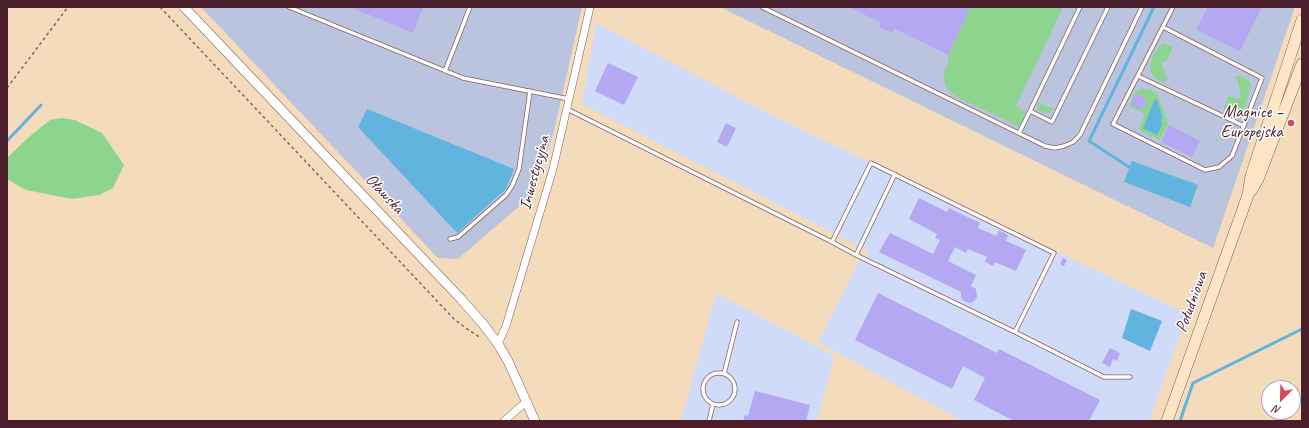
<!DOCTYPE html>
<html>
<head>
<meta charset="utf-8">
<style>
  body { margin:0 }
  #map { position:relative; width:1309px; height:428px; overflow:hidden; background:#f3dbbc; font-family:Caveat,sans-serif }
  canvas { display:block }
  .frame { position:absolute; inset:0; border:8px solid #4a1f2b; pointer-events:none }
  .north { position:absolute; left:1261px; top:380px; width:40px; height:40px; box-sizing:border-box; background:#fff; border:1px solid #b7a5aa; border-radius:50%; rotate:203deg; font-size:11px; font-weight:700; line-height:16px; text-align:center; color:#4a1f2b }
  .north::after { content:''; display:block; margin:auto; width:14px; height:18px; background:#d1495b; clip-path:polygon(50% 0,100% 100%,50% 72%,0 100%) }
</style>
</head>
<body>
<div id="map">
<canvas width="1309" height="428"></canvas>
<div class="frame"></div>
<div class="north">N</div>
</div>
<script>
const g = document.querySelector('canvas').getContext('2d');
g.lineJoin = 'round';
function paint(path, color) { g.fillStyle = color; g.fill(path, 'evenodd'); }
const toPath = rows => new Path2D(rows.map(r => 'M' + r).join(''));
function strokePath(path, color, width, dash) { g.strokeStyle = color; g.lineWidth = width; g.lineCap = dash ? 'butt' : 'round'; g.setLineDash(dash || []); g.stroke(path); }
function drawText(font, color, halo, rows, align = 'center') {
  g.font = font + ' Caveat,sans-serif'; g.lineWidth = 3; g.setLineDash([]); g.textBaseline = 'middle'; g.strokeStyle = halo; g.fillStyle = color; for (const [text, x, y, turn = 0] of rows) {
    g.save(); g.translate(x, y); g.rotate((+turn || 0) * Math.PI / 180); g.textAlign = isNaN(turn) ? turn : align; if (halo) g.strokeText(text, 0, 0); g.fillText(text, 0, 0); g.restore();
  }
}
paint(toPath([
  [596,23,777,118,1187,314,1149,421,962,421,818,342,859,261,870,252,582,104],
  [716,293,834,356,817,421,681,421]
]), '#d0daf9');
paint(toPath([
  [201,7,582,7,554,131,538,181,523,203,458,259,438,258],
  [720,7,1295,7,1213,248]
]), '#bac4de');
paint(toPath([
  [971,7,1063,7,1016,106,1024,111,1025,113,1020,127,957,97,948,90,945,85,944,75,949,59,948,55],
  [1164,43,1169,45,1172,47,1172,50,1166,61,1161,63,1167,78,1166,81,1163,83,1154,77,1150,70,1151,62,1153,56,1160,45],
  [1237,75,1249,80,1251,86,1244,109,1233,116,1225,112,1224,108,1228,97,1230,96,1237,99,1241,97,1238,82,1235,77],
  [1147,89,1157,93,1168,123,1160,140,1139,130,1145,114,1129,107,1134,94,1139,90],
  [1038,102,1054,109,1053,110,1048,113,1042,113,1038,109],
  [61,118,75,120,102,133,124,165,113,188,99,195,72,199,26,190,7,179,7,158,29,137,50,120]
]), '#8dd48f');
paint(toPath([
  [1155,99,1157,99,1162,116,1161,121,1162,125,1157,135,1143,128],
  [367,109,514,169,506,189,457,233,358,127],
  [1132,161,1198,185,1190,207,1124,182],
  [1131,309,1162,321,1150,351,1122,338]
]), '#61b4dd');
strokePath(toPath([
  [7,141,41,105],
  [1129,167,1089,141,1154,7],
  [1180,421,1193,383,1302,329]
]), '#61b4dd', 3);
paint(toPath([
  [350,7,423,7,413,33],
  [849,7,971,7,948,55,895,29,892,33,879,27,881,23],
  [1208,7,1262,7,1240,51,1196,30],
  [608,63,638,77,624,105,595,91],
  '1132 102a7 7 0 1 1 14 0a7 7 0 1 1-14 0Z',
  [726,123,736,128,727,147,717,142],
  [1169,125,1200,141,1192,157,1161,142],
  [919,198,947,212,949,208,980,223,978,228,996,236,999,230,1008,235,1006,241,1026,250,1016,271,995,262,993,266,985,262,987,257,968,249,966,253,955,247,948,261,976,275,971,286,976,289,977,297,975,300,971,303,965,302,961,298,961,292,879,252,890,233,933,254,940,240,935,238,937,234,909,219],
  [1063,258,1067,260,1064,266,1060,264],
  [878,293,997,353,999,349,1100,400,1089,421,1014,421,974,400,985,378,963,366,952,389,855,340],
  [1110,348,1120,353,1117,361,1113,359,1110,367,1102,363],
  [755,391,810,405,806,421,743,421,745,415,748,416]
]), '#b5a8f2');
const service = toPath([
  [289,7,463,78,569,99],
  [762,7,1045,146,1055,148,1064,146,1073,142,1080,135,1142,7],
  [1080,7,1030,111,1052,122,1108,7],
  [1163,27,1262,78,1232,156,1219,167,1205,170,1113,124,1173,7],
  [445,71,470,7],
  [1138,76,1244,126],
  [567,109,832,242,856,255,1015,332,1104,377,1130,377],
  [1019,133,1030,111],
  [450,239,458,237,506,195,512,186,519,169,530,91],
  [832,242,871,163,1054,253,1015,332],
  [856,255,895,174],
  '703 389a16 16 0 1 1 32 0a16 16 0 1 1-32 0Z',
  [724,374,737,322],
  [709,421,713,404]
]);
const minor = toPath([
  [498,344,506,326,553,169,590,7],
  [504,421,527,401]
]);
const tertiary = toPath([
  [184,7,461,299,483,324,498,344,508,361,535,421]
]);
const secondary = toPath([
  [1251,191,1258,179,1302,64],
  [1167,421,1248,195,1251,176,1302,20]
]);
strokePath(service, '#85615e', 5);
strokePath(minor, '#85615e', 8);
strokePath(tertiary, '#85615e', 10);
strokePath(secondary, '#85615e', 12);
strokePath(toPath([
  [160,7,454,319,467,329,481,338],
  [7,88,68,7]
]), '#85615e', 1.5, [3, 3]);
strokePath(service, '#fff', 3.5);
strokePath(minor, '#fff', 7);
strokePath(tertiary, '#fff', 9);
strokePath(secondary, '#fee5c5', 11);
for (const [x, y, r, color] of [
  [1291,123,4,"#d1495b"]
]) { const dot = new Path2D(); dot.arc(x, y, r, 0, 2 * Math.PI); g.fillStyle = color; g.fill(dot); strokePath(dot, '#fff', 1.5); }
drawText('17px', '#4a1f2b', '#fff', [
  ["Magnice –",1283,113],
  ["Europejska",1283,133]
], 'right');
drawText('17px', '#4a1f2b', '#fff', [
  ["Inwestycyjna",535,173,-75],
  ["Oławska",384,194,47],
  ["Południowa",1192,302,-70]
]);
</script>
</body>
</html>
